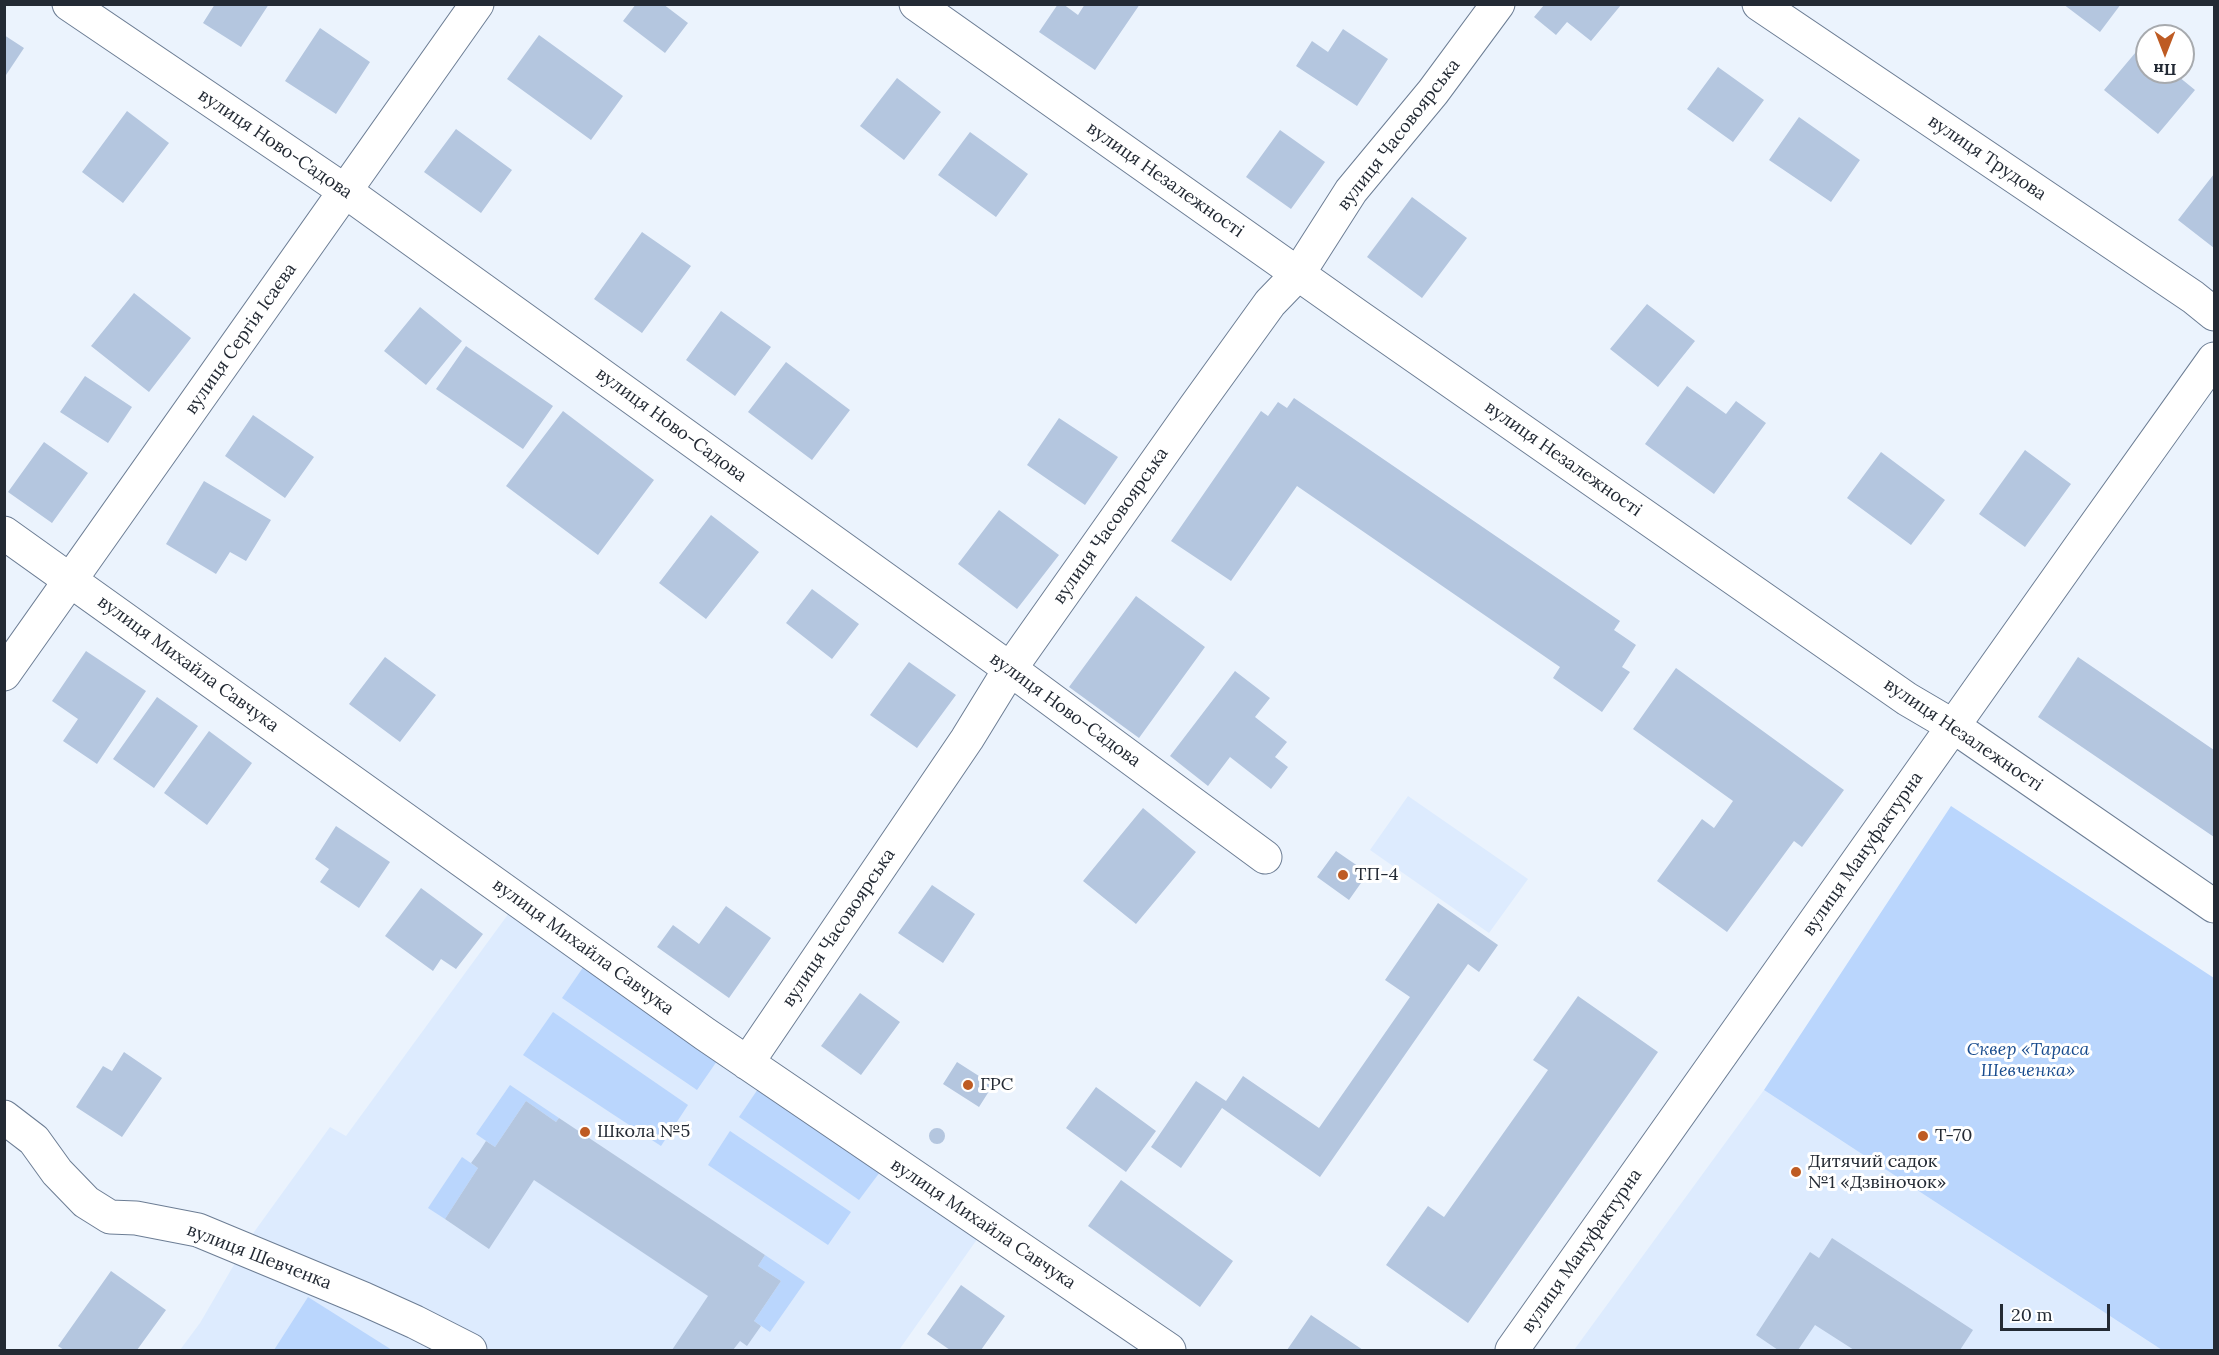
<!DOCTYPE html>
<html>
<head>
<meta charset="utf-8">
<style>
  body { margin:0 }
  #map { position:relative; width:2219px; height:1355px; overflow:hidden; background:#ebf3fd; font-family:Lora,serif }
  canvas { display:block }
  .frame { position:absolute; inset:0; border:6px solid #232a34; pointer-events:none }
  .north { position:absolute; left:2135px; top:24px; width:60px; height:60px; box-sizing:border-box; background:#fff; border:2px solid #a7aaae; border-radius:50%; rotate:180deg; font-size:16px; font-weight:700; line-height:24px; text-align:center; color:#232a34 }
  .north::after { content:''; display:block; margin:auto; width:21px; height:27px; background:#be5b23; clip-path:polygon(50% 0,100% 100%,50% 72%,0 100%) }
  .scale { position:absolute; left:2000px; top:1304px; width:110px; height:27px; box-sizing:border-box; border:3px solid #232a34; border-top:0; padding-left:8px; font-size:18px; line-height:21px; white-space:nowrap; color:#232a34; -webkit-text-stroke:4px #fff; paint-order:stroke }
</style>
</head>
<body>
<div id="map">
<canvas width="2219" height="1355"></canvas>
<div class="frame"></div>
<div class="north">Пн</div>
<div class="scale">20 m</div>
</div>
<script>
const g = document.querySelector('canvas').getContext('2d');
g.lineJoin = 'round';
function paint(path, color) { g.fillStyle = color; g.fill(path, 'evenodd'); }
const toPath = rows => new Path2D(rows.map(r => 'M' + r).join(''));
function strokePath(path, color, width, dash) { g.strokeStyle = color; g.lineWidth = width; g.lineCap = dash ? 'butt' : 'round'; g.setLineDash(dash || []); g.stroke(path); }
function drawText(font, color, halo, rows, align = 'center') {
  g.font = font + ' Lora,serif'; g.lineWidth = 6; g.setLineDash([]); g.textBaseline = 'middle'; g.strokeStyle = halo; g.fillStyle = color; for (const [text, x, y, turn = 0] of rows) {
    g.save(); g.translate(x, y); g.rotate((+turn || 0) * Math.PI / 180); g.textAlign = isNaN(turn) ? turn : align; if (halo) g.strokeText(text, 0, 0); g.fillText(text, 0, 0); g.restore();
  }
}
paint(toPath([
  [1408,796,1528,879,1489,933,1370,850],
  [509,913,978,1238,899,1350,180,1350,200,1323,249,1239,330,1127,346,1136],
  [1764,1090,2162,1350,1574,1350]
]), '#ddebfe');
paint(toPath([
  [1951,806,2214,978,2214,1350,2162,1350,1764,1090],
  [584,966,717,1061,697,1090,562,998],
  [553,1012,688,1105,661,1146,523,1055],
  [510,1085,559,1118,556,1122,526,1101,495,1147,476,1134],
  [758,1089,880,1172,859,1200,739,1117],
  [730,1131,851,1212,828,1245,708,1165],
  [462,1157,478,1168,445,1219,428,1208],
  [765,1255,805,1282,770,1332,754,1321,781,1281,758,1266],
  [308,1297,392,1350,274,1350]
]), '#bad6fd');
paint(toPath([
  [215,4,269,4,241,47,203,23],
  [636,4,663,4,688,23,665,53,623,21],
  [1058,4,1063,4,1078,15,1085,4,1140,4,1095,70,1039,32],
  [2063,4,2121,4,2100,32],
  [1544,5,1621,5,1591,41,1567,22,1556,35,1534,17],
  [320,28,370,62,336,114,285,81],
  [1343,29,1388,59,1357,106,1296,66,1312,41,1328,52],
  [4,35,24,48,4,78],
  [539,35,623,96,591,140,507,79],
  [2141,46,2147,51,2147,72,2173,72,2195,90,2158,134,2104,90],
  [1718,67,1764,100,1733,142,1687,109],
  [897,78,941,112,904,160,860,126],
  [127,111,169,143,123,203,82,172],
  [1799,117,1860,160,1831,202,1769,160],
  [456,129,512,170,481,213,424,172],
  [1280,130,1325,162,1291,209,1246,177],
  [970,132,1028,174,996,217,938,175],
  [2214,174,2214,248,2178,220],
  [1412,197,1467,238,1422,298,1367,257],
  [642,232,691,266,642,333,594,299],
  [134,293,191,338,149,392,91,346],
  [1647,304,1695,341,1658,387,1610,349],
  [420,307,462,341,426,385,384,351],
  [721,311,771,347,735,396,686,360],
  [466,346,553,406,523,449,436,389],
  [786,362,850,410,812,460,748,412],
  [85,376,132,407,108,443,60,412],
  [1687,386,1726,414,1736,401,1766,423,1714,494,1645,444],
  [1294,398,1620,621,1614,630,1636,645,1622,667,1630,672,1602,712,1553,678,1560,667,1297,486,1231,581,1171,541,1261,411,1268,416,1278,402,1287,408],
  [563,411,654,480,598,555,506,486],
  [253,415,314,457,285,498,225,456],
  [1059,418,1118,457,1085,505,1027,465],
  [44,442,88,473,52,523,8,492],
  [2025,450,2071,484,2025,547,1979,514],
  [1881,452,1945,500,1911,545,1847,498],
  [204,481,271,520,246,561,230,552,216,574,166,544],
  [999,510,1059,555,1017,609,958,564],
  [711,515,759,552,706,619,659,583],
  [812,589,859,624,832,659,786,623],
  [1136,596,1205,647,1139,738,1069,687],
  [86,651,146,691,97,764,63,741,78,719,52,701],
  [385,657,436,695,400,742,349,704],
  [2078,657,2214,750,2214,837,2038,717],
  [909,662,956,695,917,748,870,715],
  [1676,668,1844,790,1802,847,1794,841,1727,932,1657,881,1702,819,1714,828,1733,801,1633,729],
  [1235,671,1270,698,1255,717,1287,742,1275,757,1288,767,1271,789,1230,757,1208,786,1170,756],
  [157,697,198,726,154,788,113,759],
  [209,731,252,763,207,825,164,793],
  [1143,808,1196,852,1136,924,1083,881],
  [336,826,390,862,359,908,320,882,329,869,315,859],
  [1336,851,1368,873,1349,900,1317,877],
  [932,885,975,914,943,963,898,933],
  [421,888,483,934,456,969,441,959,433,971,385,936],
  [1438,903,1498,945,1479,972,1468,964,1320,1177,1222,1108,1181,1168,1151,1147,1196,1081,1226,1101,1243,1076,1319,1128,1410,997,1385,980],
  [726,906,771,938,729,998,657,947,673,925,699,944],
  [860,993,900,1022,861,1075,821,1046],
  [1578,996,1658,1052,1468,1323,1386,1265,1428,1206,1444,1217,1548,1070,1533,1060],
  [124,1052,162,1078,122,1137,76,1107,103,1066,112,1071],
  [957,1062,993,1085,979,1107,943,1084],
  [1096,1087,1156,1131,1126,1172,1066,1128],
  [526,1101,556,1122,559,1118,765,1255,758,1266,781,1281,754,1321,761,1326,747,1346,740,1341,733,1350,672,1350,708,1296,534,1180,489,1249,445,1219,478,1168,471,1163,479,1152,486,1141,495,1147],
  '929 1136a8 8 0 1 1 16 0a8 8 0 1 1-16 0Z',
  [1121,1180,1233,1261,1200,1307,1088,1226],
  [1832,1238,1973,1330,1960,1350,1854,1350,1815,1325,1798,1350,1778,1350,1756,1335,1810,1252,1819,1258],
  [111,1271,166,1310,137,1350,64,1350,58,1346],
  [961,1285,1005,1316,981,1350,950,1350,927,1334],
  [1311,1315,1363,1350,1287,1350]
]), '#b4c6df');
const minor = toPath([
  [69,4,345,191,1010,669,1265,857],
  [916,4,1359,317,1907,699,1953,726,2214,906],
  [1759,4,2193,297,2214,314],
  [4,533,705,1034,1169,1350],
  [4,674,477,4],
  [747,1063,967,739,1010,669,1195,407,1270,303,1298,274,1351,191,1433,92,1498,4],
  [4,1117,34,1140,57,1172,86,1202,110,1217,136,1218,198,1230,364,1299,415,1322,470,1350],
  [1512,1350,2082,544,2214,359]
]);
strokePath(minor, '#6c7d94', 35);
strokePath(minor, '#fff', 33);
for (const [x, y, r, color] of [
  [1343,875,6,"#be5b23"],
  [968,1085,6,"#be5b23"],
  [585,1132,6,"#be5b23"],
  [1923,1136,6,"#be5b23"],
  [1796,1172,6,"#be5b23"]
]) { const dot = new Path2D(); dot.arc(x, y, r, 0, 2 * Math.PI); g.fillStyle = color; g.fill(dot); strokePath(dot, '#fff', 2); }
drawText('18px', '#232a34', '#fff', [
  ["вулиця Часовоярська",1399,135,-52],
  ["вулиця Ново-Садова",275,144,34],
  ["вулиця Трудова",1987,158,34],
  ["вулиця Незалежності",1165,180,35],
  ["вулиця Сергія Ісаєва",241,339,-55],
  ["вулиця Ново-Садова",671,425,36],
  ["вулиця Незалежності",1563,459,35],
  ["вулиця Часовоярська",1111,526,-55],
  ["вулиця Михайла Савчука",188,664,36],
  ["вулиця Ново-Садова",1065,710,36],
  ["вулиця Незалежності",1963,735,34],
  ["вулиця Мануфактурна",1863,854,-55],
  ["вулиця Часовоярська",839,928,-56],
  ["вулиця Михайла Савчука",583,947,36],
  ["вулиця Михайла Савчука",983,1224,34],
  ["вулиця Мануфактурна",1582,1251,-55],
  ["вулиця Шевченка",259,1257,21]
]);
drawText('18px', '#232a34', '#fff', [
  ["ТП-4",1355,875],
  ["ГРС",980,1085],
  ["Школа №5",597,1132],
  ["Т-70",1935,1136],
  ["Дитячий садок",1808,1162],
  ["№1 «Дзвіночок»",1808,1183]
], 'left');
drawText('italic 18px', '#194c8e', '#fff', [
  ["Сквер «Тараса",2028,1050],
  ["Шевченка»",2028,1071]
]);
</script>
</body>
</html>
